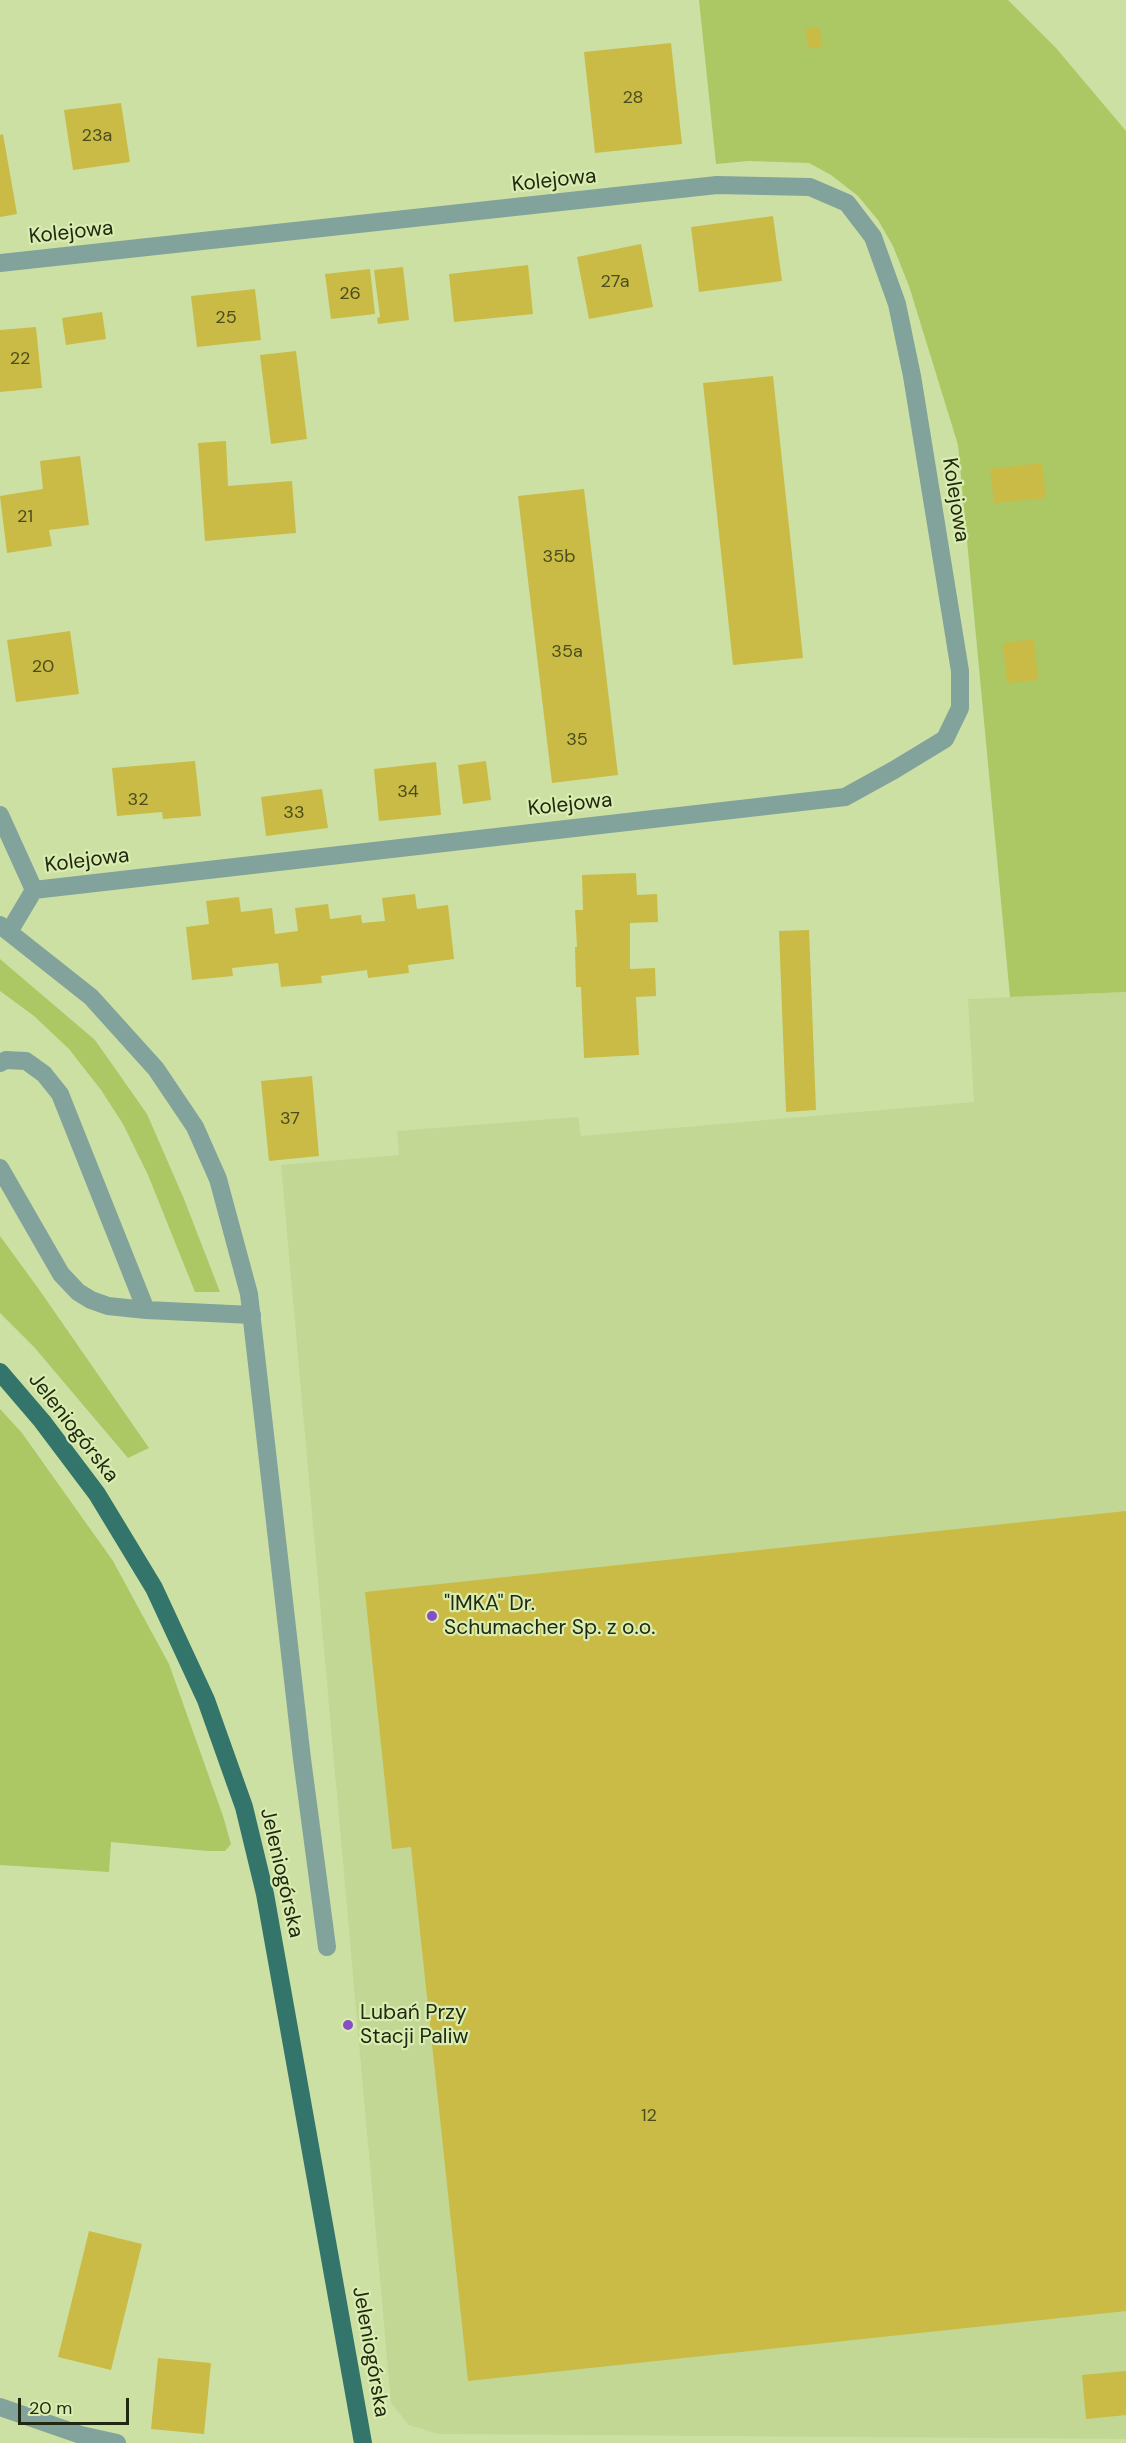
<!DOCTYPE html>
<html>
<head>
<meta charset="utf-8">
<style>
  body { margin:0 }
  #map { position:relative; width:1126px; height:2443px; overflow:hidden; background:#cde0a4; font-family:"DM Sans",sans-serif }
  canvas { display:block }
  .scale { position:absolute; left:18px; top:2398px; width:111px; height:27px; box-sizing:border-box; border:3px solid #212811; border-top:0; padding-left:8px; font-size:18px; line-height:21px; white-space:nowrap; color:#212811; -webkit-text-stroke:4px #daedb1; paint-order:stroke }
</style>
</head>
<body>
<div id="map">
<canvas width="1126" height="2443"></canvas>
<div class="scale">20 m</div>
</div>
<script>
const g = document.querySelector('canvas').getContext('2d');
g.lineJoin = 'round';
function paint(path, color) { g.fillStyle = color; g.fill(path, 'evenodd'); }
const toPath = rows => new Path2D(rows.map(r => 'M' + r).join(''));
function strokePath(path, color, width, dash) { g.strokeStyle = color; g.lineWidth = width; g.lineCap = dash ? 'butt' : 'round'; g.setLineDash(dash || []); g.stroke(path); }
function drawText(font, color, halo, rows, align = 'center') {
  g.font = font + ' "DM Sans",sans-serif'; g.lineWidth = 4.5; g.setLineDash([]); g.textBaseline = 'middle'; g.strokeStyle = halo; g.fillStyle = color; for (const [text, x, y, turn = 0] of rows) {
    g.save(); g.translate(x, y); g.rotate((+turn || 0) * Math.PI / 180); g.textAlign = isNaN(turn) ? turn : align; if (halo) g.strokeText(text, 0, 0); g.fillText(text, 0, 0); g.restore();
  }
}
paint(toPath([
  [1126,992,1126,2439,438,2434,409,2425,391,2403,281,1165,399,1155,397,1131,578,1117,581,1136,974,1102,968,999]
]), '#c2d794');
paint(toPath([
  [699,0,1008,0,1056,48,1126,131,1126,992,1010,997,958,445,909,286,893,246,878,220,858,196,831,175,809,163,748,161,716,164],
  [0,959,95,1040,147,1114,184,1199,220,1292,195,1292,148,1175,123,1124,101,1090,69,1049,34,1016,0,991],
  [0,1236,38,1288,149,1448,128,1458,34,1347,0,1313],
  [0,1409,22,1433,113,1561,169,1664,223,1816,231,1844,225,1851,208,1851,111,1842,109,1872,0,1865]
]), '#abc864');
paint(toPath([
  [819,27,823,46,809,49,805,29],
  [671,43,682,144,595,153,584,52],
  [121,103,130,162,73,170,64,110],
  [3,134,17,214,0,217,0,135],
  [773,216,782,281,699,292,691,227],
  [641,244,653,307,589,319,577,257],
  [528,265,533,314,454,322,449,274],
  [403,267,409,320,378,324,377,318,380,317,374,270],
  [370,269,375,314,331,319,325,274],
  [255,289,261,340,197,347,191,296],
  [102,312,106,339,66,345,62,318],
  [36,327,42,388,0,392,0,330],
  [296,351,307,439,271,444,260,355],
  [773,376,803,658,733,665,703,383],
  [226,441,228,486,292,481,296,533,205,541,198,443],
  [80,456,89,525,49,530,52,546,7,553,0,496,43,489,40,461],
  [1042,463,1046,498,994,503,990,469],
  [584,489,618,775,552,783,518,496],
  [70,631,79,694,16,702,7,640],
  [1034,639,1038,680,1007,683,1003,643],
  [195,761,201,816,163,819,162,812,117,816,112,768],
  [486,761,491,800,463,804,458,765],
  [436,762,441,815,379,821,374,769],
  [322,789,328,828,266,836,261,797],
  [636,873,637,895,657,894,658,922,630,923,630,969,655,968,656,996,636,997,639,1055,584,1058,581,987,576,987,575,947,577,947,575,910,583,910,582,875],
  [415,894,417,909,448,905,454,959,408,965,409,973,368,978,367,970,321,976,322,983,281,987,278,963,232,968,233,976,192,980,186,927,209,924,206,901,239,897,241,912,272,908,275,934,298,931,295,908,328,904,330,919,361,915,362,923,385,921,382,898],
  [809,930,816,1110,786,1112,779,931],
  [312,1076,319,1156,269,1161,261,1081],
  [1126,1511,1126,2311,468,2381,411,1847,392,1849,365,1592],
  [89,2231,142,2244,111,2370,58,2357],
  [158,2358,211,2363,204,2434,151,2429],
  [1126,2371,1126,2415,1086,2419,1082,2375]
]), '#c9bb45');
strokePath(toPath([
  [0,1063,6,1060,26,1061,44,1074,60,1094,146,1310],
  [0,1168,61,1274,78,1292,91,1300,108,1306,146,1310,252,1315]
]), '#82a29c', 18);
strokePath(toPath([
  [0,263,717,185,810,187,847,203,873,237,897,304,912,376,960,671,960,708,945,739,894,770,845,797,34,890],
  [0,815,34,890,9,932],
  [0,925,91,997,156,1069,195,1127,218,1179,249,1294,302,1759,327,1947],
  [0,2407,81,2435,117,2443]
]), '#82a29c', 18);
strokePath(toPath([
  [0,1372,42,1421,97,1494,154,1588,206,1700,244,1807,265,1894,363,2443]
]), '#33756b', 18);
for (const [x, y, r, color] of [
  [432,1616,6,"#864dc4"],
  [348,2025,6,"#864dc4"]
]) { const dot = new Path2D(); dot.arc(x, y, r, 0, 2 * Math.PI); g.fillStyle = color; g.fill(dot); strokePath(dot, '#daedb1', 2); }
drawText('18px', '#4b4d1e', null, [
  ["28",633,98],
  ["23a",97,136],
  ["27a",615,282],
  ["26",350,294],
  ["25",226,318],
  ["22",20,359],
  ["21",25,517],
  ["35b",559,557],
  ["35a",567,652],
  ["20",43,667],
  ["35",577,740],
  ["34",408,792],
  ["32",138,800],
  ["33",294,813],
  ["37",290,1119],
  ["12",649,2116]
]);
drawText('21px', '#212811', '#daedb1', [
  ["Kolejowa",554,181,-6],
  ["Kolejowa",71,233,-6],
  ["Kolejowa",955,500,81],
  ["Kolejowa",570,805,-6],
  ["Kolejowa",87,861,-7],
  ["Jeleniogórska",73,1428,52],
  ["Jeleniogórska",281,1873,77],
  ["Jeleniogórska",370,2352,80]
]);
drawText('21px', '#212811', '#daedb1', [
  ["\"IMKA\" Dr.",444,1604],
  ["Schumacher Sp. z o.o.",444,1628],
  ["Lubań Przy",360,2013],
  ["Stacji Paliw",360,2037]
], 'left');
</script>
</body>
</html>
